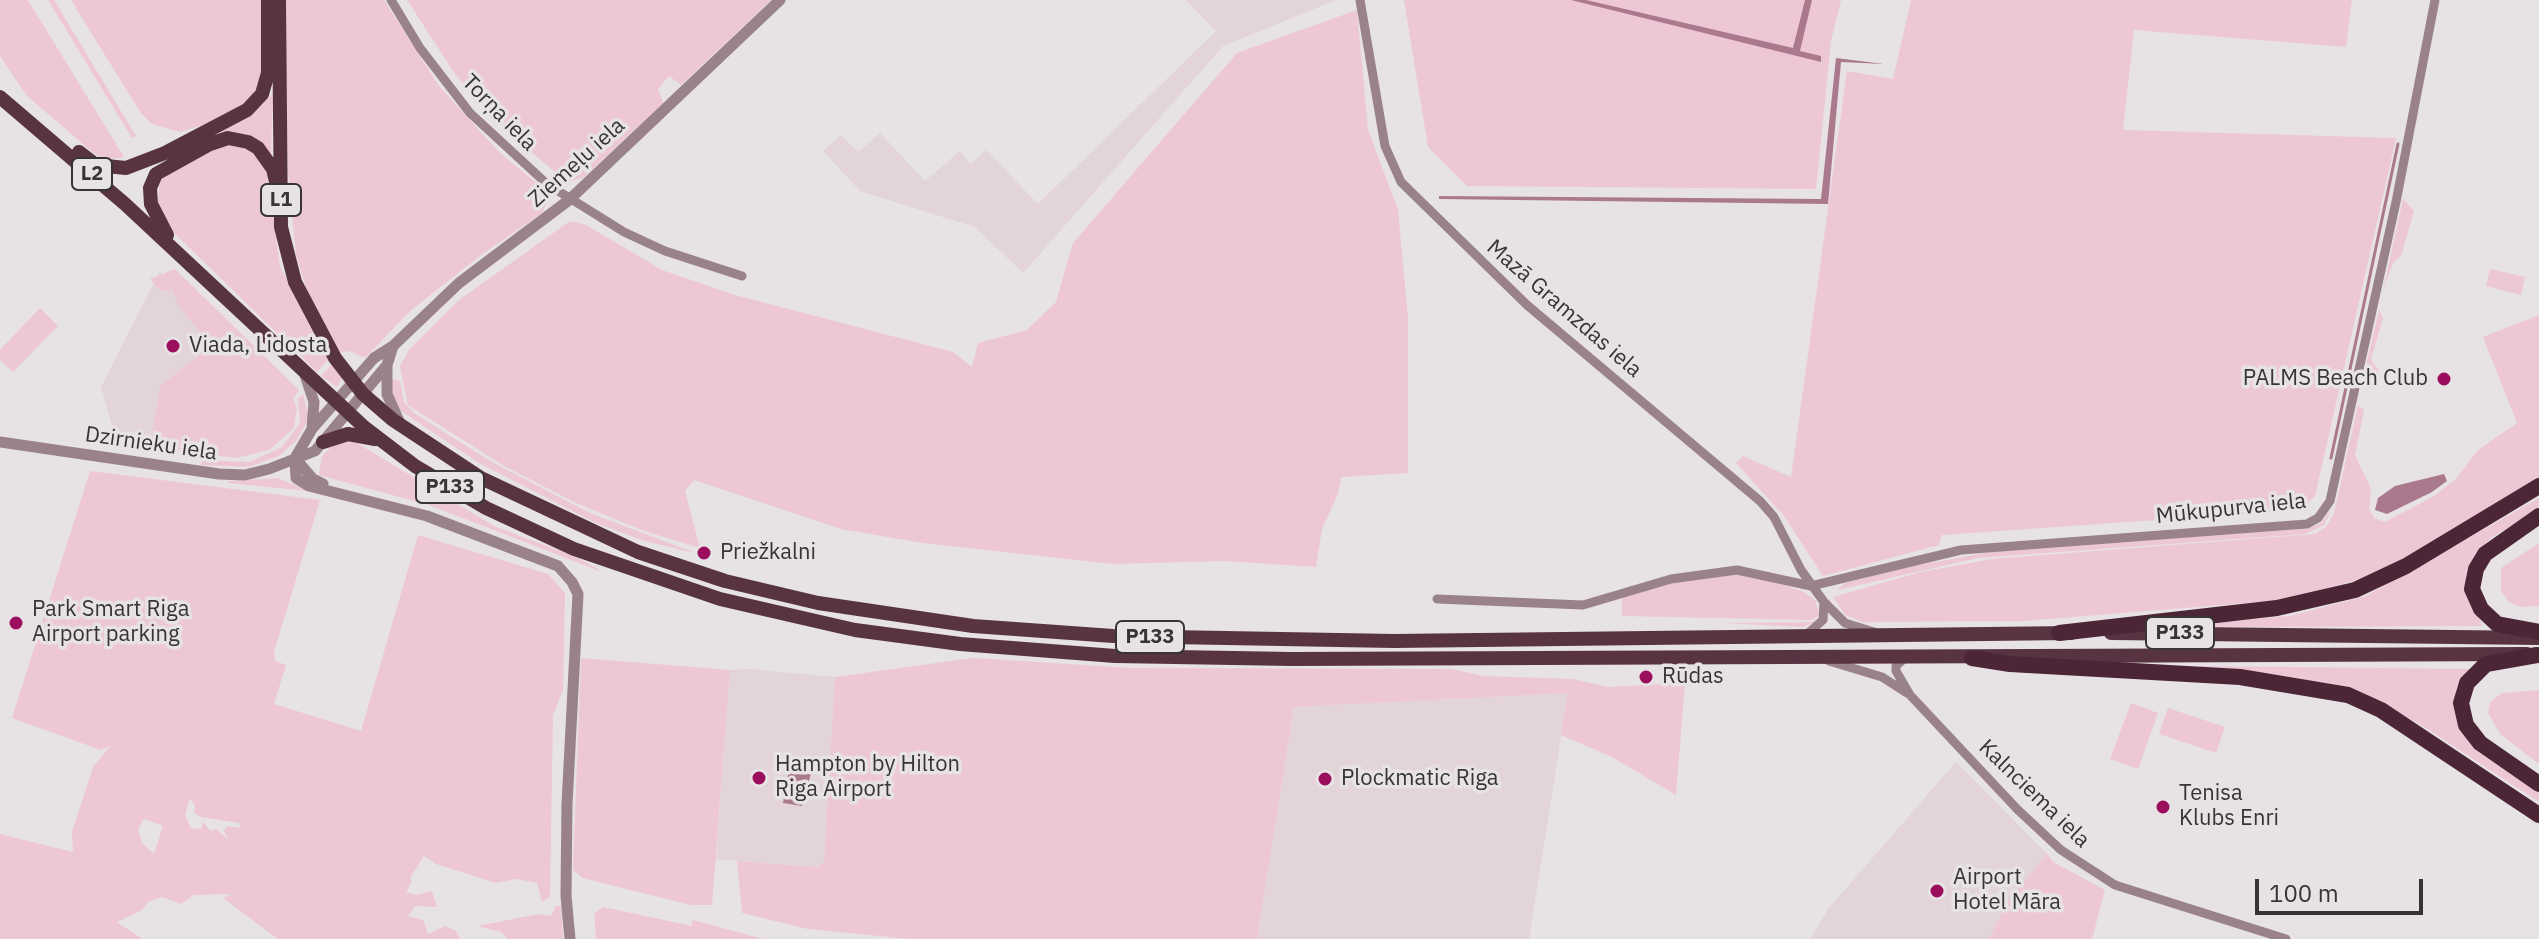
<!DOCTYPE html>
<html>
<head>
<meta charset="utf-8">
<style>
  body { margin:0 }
  #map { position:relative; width:2539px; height:939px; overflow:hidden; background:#e7e2e4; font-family:"IBM Plex Sans",sans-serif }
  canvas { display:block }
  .scale { position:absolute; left:2255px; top:879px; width:168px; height:36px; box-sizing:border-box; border:4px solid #363434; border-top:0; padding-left:10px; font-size:24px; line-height:28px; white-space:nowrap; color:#363434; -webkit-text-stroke:6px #e7e2e4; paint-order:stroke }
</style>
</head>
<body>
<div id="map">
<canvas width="2539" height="939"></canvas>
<div class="scale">100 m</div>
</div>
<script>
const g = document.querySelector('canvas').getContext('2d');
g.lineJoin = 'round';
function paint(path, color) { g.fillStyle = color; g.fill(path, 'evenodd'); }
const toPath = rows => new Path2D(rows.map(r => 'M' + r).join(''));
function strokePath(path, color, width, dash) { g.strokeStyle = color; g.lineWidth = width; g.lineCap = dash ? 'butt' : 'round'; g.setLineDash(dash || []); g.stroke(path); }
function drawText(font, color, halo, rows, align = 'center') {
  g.font = font + ' "IBM Plex Sans",sans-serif'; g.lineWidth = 7; g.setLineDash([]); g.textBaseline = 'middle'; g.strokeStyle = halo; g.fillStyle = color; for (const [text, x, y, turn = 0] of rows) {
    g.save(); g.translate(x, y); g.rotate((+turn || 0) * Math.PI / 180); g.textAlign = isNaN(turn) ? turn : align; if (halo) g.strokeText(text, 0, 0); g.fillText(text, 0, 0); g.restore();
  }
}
paint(toPath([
  [1186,0,1336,0,1223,46,1023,273,975,227,860,191,823,151,841,135,858,152,880,133,925,181,960,151,970,164,986,150,1038,204,1216,31],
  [160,271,216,348,153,448,117,443,101,387],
  [747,669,835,677,824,863,817,867,716,859,730,670],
  [1568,693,1529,939,1257,939,1294,707],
  [1956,762,2047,854,2008,901,1989,939,1810,939,1829,908]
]), '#e2d4d9');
paint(toPath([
  [0,0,28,0,124,157,104,160,91,151,27,96,0,56],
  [48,0,54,0,136,136,132,138],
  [71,0,262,0,264,64,260,86,249,102,219,120,180,132,152,124,140,112],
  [285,0,384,0,439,86,499,152,540,186,547,202,542,213,481,255,409,312,365,358,350,351,339,353,310,300,296,255,288,172],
  [407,0,771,0,681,85,669,76,658,89,663,103,584,177,566,183,556,180,558,174,510,135,477,100,453,71],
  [1404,0,1841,0,1831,41,1816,189,1467,186,1428,147],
  [1911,0,2352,0,2346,47,2134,30,2123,130,2396,138,2315,496,2299,510,1942,535,1939,545,1823,576,1784,516,1736,463,1743,456,1791,477,1847,71,1893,79],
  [1357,10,1368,130,1398,210,1408,318,1408,473,1341,477,1338,494,1322,529,1316,567,1224,561,1113,564,923,543,841,529,694,480,685,491,700,548,644,531,576,503,504,466,408,405,400,366,409,350,459,300,570,221,586,225,662,270,735,295,953,352,972,367,978,343,1027,330,1056,302,1073,243,1237,53],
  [273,93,271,156,251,138,169,156,247,118],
  [222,145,241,146,257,155,266,168,280,266,328,360,317,372,166,225,157,211,160,179],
  [2403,199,2414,211,2401,256,2393,263,2384,287],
  [175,269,299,390,293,399,297,408,294,428,269,450,236,458,150,447,161,385,198,357,204,346,202,335,179,306,173,290,161,291,150,279],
  [2490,269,2525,277,2521,295,2486,286],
  [40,308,58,326,13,372,0,360,0,350],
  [2379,310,2383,318,2371,359,2379,371,2375,388,2367,389,2362,384],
  [2539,315,2539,478,2414,554,2360,579,2283,600,2024,621,1863,622,1845,615,1833,597,1921,572,1992,559,2315,534,2326,527,2334,514,2358,405,2364,410,2355,455,2371,489,2369,509,2374,518,2385,522,2434,496,2456,479,2478,450,2517,423,2483,337],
  [332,364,342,378,337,387,321,376],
  [389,379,400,381,404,402,414,413,492,462,590,513,698,554,641,540,594,522,479,463,401,411,395,403],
  [303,394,309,418,296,441,279,456,248,467,201,465,202,460,249,462,282,447,300,423,298,399],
  [352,440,494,526,576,557,605,573,429,505,319,475,322,456,332,446],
  [90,471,320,500,274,652,275,661,286,665,274,704,361,731,418,535,548,574,565,593,563,690,553,715,550,897,542,902,537,883,516,879,496,883,436,864,424,856,410,878,412,881,406,892,416,895,432,891,437,907,415,906,408,916,423,920,428,934,445,926,456,931,460,939,278,939,223,898,233,894,194,895,181,904,162,897,148,902,142,910,117,922,142,939,0,939,0,834,73,852,72,832,93,767,111,745,101,750,12,718],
  [190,798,195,806,194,813,201,817,239,823,241,828,227,826,224,831,228,839,216,829,211,831,203,822,201,829,191,828,185,815],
  [144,819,163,826,154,854,142,843,138,829],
  [278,478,308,491,228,483,229,481],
  [2539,498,2539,510,2492,537,2476,552,2467,571,2465,592,2483,626,2193,627,2193,623,2290,616,2366,596],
  [2331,511,2324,525,2305,534,1978,558,1837,590,1845,583,1912,566,2002,550,2306,529,2320,524],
  [2539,543,2539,606,2521,607,2509,602,2501,591,2501,568],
  [1726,575,1751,575,1802,591,1815,600,1819,615,1812,620,1622,616,1622,598,1668,584],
  [1815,622,1802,627,1723,623],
  [581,658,730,670,712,905,691,905,614,886,583,878,573,870],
  [973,658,1132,668,1451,669,1484,676,1573,679,1608,687,1685,683,1676,795,1612,757,1561,735,1568,693,1294,707,1257,939,910,939,808,929,742,913,737,861,817,867,824,863,835,677],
  [2198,666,2469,669,2456,688,2455,709,2539,791,2539,802,2418,723,2358,693,2326,683,2197,670],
  [2539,690,2539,764,2501,735,2488,713,2490,702,2502,693],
  [2131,703,2158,713,2138,769,2110,759],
  [2168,708,2225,727,2216,753,2159,734],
  [2047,854,2053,862,2105,890,2092,939,1989,939,2008,901],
  [556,906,561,906,563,939,508,939,501,932,477,926,539,914,551,916],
  [603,907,692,926,692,920,764,939,596,939,594,914]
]), '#eec7d5');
paint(toPath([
  [1571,0,1586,0,1793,48,1805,0,1812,0,1800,51,1821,56,1821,62],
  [1836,58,1884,64,1841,62,1828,204,1439,199,1439,196,1821,199],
  [2444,474,2447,481,2432,492,2387,514,2375,510,2378,498,2395,486],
  [789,770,811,773,802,806,783,803]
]), '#aa798d');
strokePath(toPath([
  [2331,458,2398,144]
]), '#aa798d', 3);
strokePath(toPath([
  [391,0,420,48,470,113,547,184,624,232,665,251,742,276],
  [1360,0,1385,146,1401,182,1527,305,1760,501,1774,517,1801,570,1824,602,1845,623,1874,632],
  [1437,599,1583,605,1671,579,1737,570,1811,586,1961,550,2307,524,2318,518,2330,501,2396,202,2435,0],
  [1806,635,1823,620,1824,602],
  [1905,658,1896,666,1896,671,1910,695,2018,810,2061,850,2115,885,2286,939],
  [1829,661,1882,677,1907,693]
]), '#99828a', 9);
strokePath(toPath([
  [387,366,387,394,399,421],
  [305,375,314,402,312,428],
  [0,442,219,474,245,475,269,469,315,451,387,365,393,346],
  [295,458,313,479,323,484],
  [570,939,566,896,567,804,578,594,572,582,558,566,427,516,309,486,296,478,295,458,312,429,374,358,393,346,459,283,569,200,780,0]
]), '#99828a', 11);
strokePath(toPath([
  [279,0,281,227,295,282,335,358,363,394,393,420,481,478,638,552,725,581,818,603,973,626,1113,636,1394,641,2071,633],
  [0,97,125,204,364,427,415,466,486,508,574,549,720,599,855,630,960,644,1115,656,1292,659,2527,654],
  [79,152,96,165,126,168,165,153,247,110,262,94,268,73,268,0],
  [167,235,151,204,150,188,156,174,210,144,228,138,248,142,258,148,273,169,276,182],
  [323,442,348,434,375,439],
  [2111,633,2539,638]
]), '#583443', 14);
strokePath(toPath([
  [2539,516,2485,554,2476,569,2472,589,2481,609,2497,624,2539,632],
  [2059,633,2277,608,2355,590,2406,566,2539,486],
  [2537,655,2486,664,2467,683,2461,703,2466,725,2480,743,2539,784],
  [1972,658,2010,664,2240,677,2348,695,2381,710,2539,815]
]), '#4c2637', 16);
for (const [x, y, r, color] of [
  [173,346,8,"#9b0e5e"],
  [2444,379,8,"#9b0e5e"],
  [704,553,8,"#9b0e5e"],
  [16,623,8,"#9b0e5e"],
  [1646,677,8,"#9b0e5e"],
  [759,778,8,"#9b0e5e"],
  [1325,779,8,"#9b0e5e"],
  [2163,807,8,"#9b0e5e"],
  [1937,891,8,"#9b0e5e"]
]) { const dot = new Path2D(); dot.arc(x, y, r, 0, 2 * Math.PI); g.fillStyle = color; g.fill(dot); strokePath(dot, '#e7e2e4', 3); }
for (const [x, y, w] of [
  [92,174,40],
  [281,200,40],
  [450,487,68],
  [2180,633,68],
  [1150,637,68]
]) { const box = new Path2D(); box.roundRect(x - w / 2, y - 16, w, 32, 6); g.fillStyle = '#e7e2e4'; g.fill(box); strokePath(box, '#363434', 2); }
drawText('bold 20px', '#363434', null, [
  ["L2",92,174],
  ["L1",281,200],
  ["P133",450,487],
  ["P133",2180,633],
  ["P133",1150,637]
]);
drawText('22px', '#363434', '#e7e2e4', [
  ["Torņa iela",499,113,46],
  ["Ziemeļu iela",577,163,-42],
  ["Mazā Gramzdas iela",1564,309,41],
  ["Dzirnieku iela",151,444,8],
  ["Mūkupurva iela",2231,509,-6],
  ["Kalnciema iela",2034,794,44]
]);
drawText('22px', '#363434', '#e7e2e4', [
  ["Viada, Lidosta",189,346],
  ["PALMS Beach Club",2428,379,"right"],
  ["Priežkalni",720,553],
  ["Park Smart Riga",32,610],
  ["Airport parking",32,635],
  ["Rūdas",1662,677],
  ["Hampton by Hilton",775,765],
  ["Riga Airport",775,790],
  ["Plockmatic Riga",1341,779],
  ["Tenisa",2179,794],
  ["Klubs Enri",2179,819],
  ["Airport",1953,878],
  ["Hotel Māra",1953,903]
], 'left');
</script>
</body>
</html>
